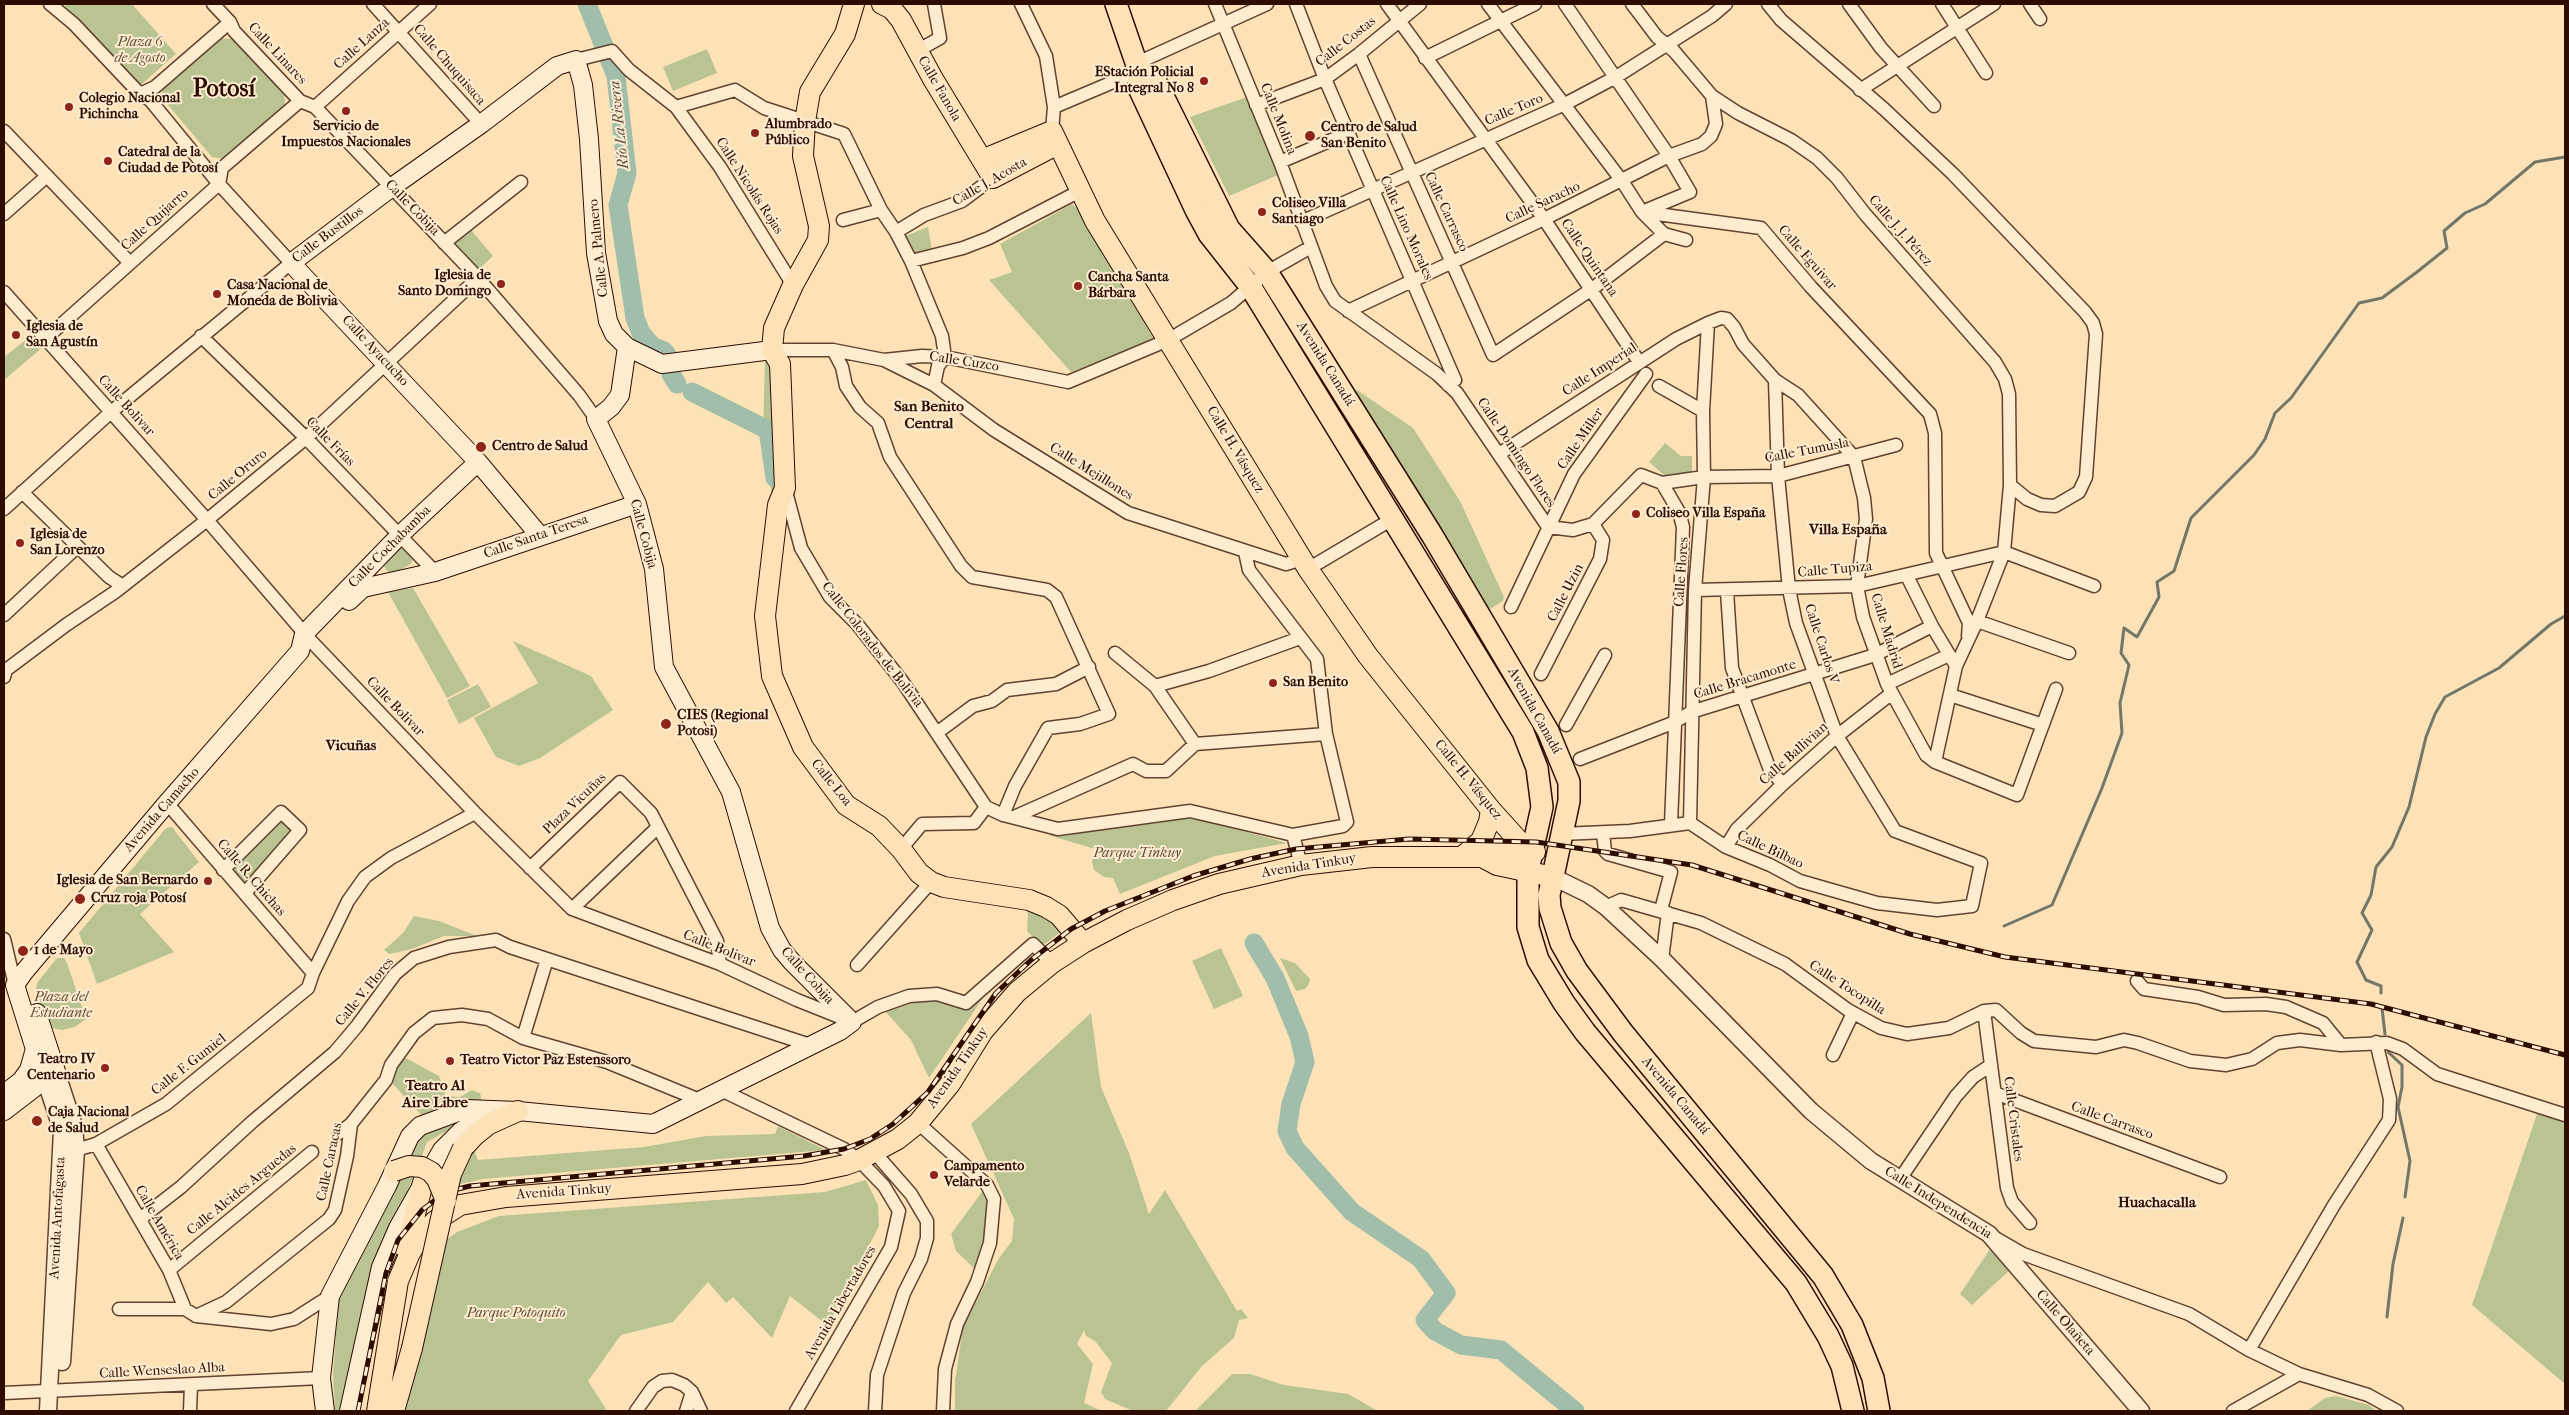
<!DOCTYPE html>
<html>
<head>
<meta charset="utf-8">
<style>
  body { margin:0 }
  #map { position:relative; width:2569px; height:1415px; overflow:hidden; background:#fde2b7; font-family:"IM FELL French Canon",serif }
  canvas { display:block }
  .frame { position:absolute; inset:0; border:5px solid #2d0d02; pointer-events:none }
</style>
</head>
<body>
<div id="map">
<canvas width="2569" height="1415"></canvas>
<div class="frame"></div>
</div>
<script>
const g = document.querySelector('canvas').getContext('2d');
g.lineJoin = 'round';
function paint(path, color) { g.fillStyle = color; g.fill(path, 'evenodd'); }
const toPath = rows => new Path2D(rows.map(r => 'M' + r).join(''));
function strokePath(path, color, width, dash) { g.strokeStyle = color; g.lineWidth = width; g.lineCap = dash ? 'butt' : 'round'; g.setLineDash(dash || []); g.stroke(path); }
function drawText(font, color, halo, rows, align = 'center') {
  g.font = font + ' "IM FELL French Canon",serif'; g.lineWidth = 4; g.setLineDash([]); g.textBaseline = 'middle'; g.strokeStyle = halo; g.fillStyle = color; for (const [text, x, y, turn = 0] of rows) {
    g.save(); g.translate(x, y); g.rotate((+turn || 0) * Math.PI / 180); g.textAlign = isNaN(turn) ? turn : align; if (halo) g.strokeText(text, 0, 0); g.fillText(text, 0, 0); g.restore();
  }
}
paint(toPath([
  [67,4,132,4,176,54,143,83,136,86,78,19,72,19,63,8],
  [219,38,233,39,284,92,285,105,224,159,212,157,163,99,162,92,163,87],
  [707,49,717,73,673,91,663,67],
  [1247,97,1278,175,1229,196,1190,117],
  [1072,204,1077,208,1154,339,1071,372,989,280,1012,272,1000,244],
  [466,224,493,256,478,270,447,239],
  [928,227,933,256,915,262,906,236],
  [32,335,43,347,4,380,4,357],
  [765,360,771,360,776,449,773,502,763,436],
  [1357,390,1413,428,1460,501,1504,597,1503,601,1490,609,1486,610,1353,393],
  [1665,443,1681,456,1692,456,1692,475,1665,476,1649,462],
  [393,548,405,549,413,558,411,564,392,574,386,570,382,562],
  [413,588,470,686,447,698,388,592],
  [513,641,591,676,613,710,540,758,519,766,496,757,474,718,538,683],
  [478,684,491,707,459,724,447,700],
  [1192,817,1287,843,1215,856,1120,894,1113,878,1104,877,1094,870,1092,861,1095,849,1048,835],
  [279,820,293,833,246,884,230,870],
  [172,827,199,862,140,914,174,952,97,984,79,933,166,828],
  [1028,911,1051,917,1065,929,1042,946,1027,931],
  [414,916,439,921,477,936,444,936,412,949,389,954,384,950,403,933],
  [1221,948,1243,996,1214,1009,1192,961],
  [57,958,64,958,67,963,86,1019,75,1027,62,1030,46,1027,35,993,37,983],
  [1280,958,1295,963,1310,979,1309,984,1305,989,1296,991],
  [989,989,929,1078,911,1040,884,1010,912,1002,937,998,969,1006],
  [1091,1013,1101,1087,1129,1153,1149,1214,1165,1190,1237,1311,1241,1309,1248,1318,1239,1320,1234,1338,1202,1366,1166,1411,1133,1411,1105,1399,1101,1392,1112,1363,1095,1341,1086,1336,1084,1330,1077,1344,1093,1364,1084,1403,1102,1411,955,1411,955,1381,963,1327,999,1258,1012,1241,1014,1219,971,1124],
  [402,1056,439,1076,446,1096,460,1097,472,1090,480,1093,482,1102,448,1106,424,1118,392,1083],
  [2539,1108,2565,1115,2565,1384,2472,1305],
  [457,1116,468,1119,427,1142,420,1162,402,1164,412,1140],
  [778,1126,826,1150,483,1179,456,1185,473,1147,478,1160,644,1147,706,1136,775,1134],
  [416,1171,375,1267,345,1411,335,1411,333,1373,340,1282,397,1175],
  [866,1180,878,1205,879,1226,828,1326,790,1296,772,1338,733,1297,726,1303,708,1282,673,1322,621,1335,588,1381,606,1409,603,1411,401,1411,406,1346,416,1284,429,1252,457,1232,499,1216,825,1192],
  [987,1185,994,1199,980,1274,956,1251,951,1234],
  [1990,1249,2010,1270,1972,1305,1960,1294],
  [1232,1374,1250,1374,1284,1385,1348,1394,1378,1411,1195,1411],
  [2336,1396,2369,1405,2376,1411,2307,1411,2325,1398]
]), '#bac493');
strokePath(toPath([
  [2004,926,2052,905,2102,788,2122,733,2120,703,2129,665,2121,653,2124,628,2137,637,2159,597,2157,582,2174,571,2191,518,2254,455,2265,439,2275,413,2291,398,2359,303,2382,298,2417,272,2447,248,2444,231,2465,213,2485,204,2535,162,2565,157],
  [2381,993,2381,986,2366,980,2357,962,2372,930,2362,913,2371,895,2376,867,2392,847,2409,807,2426,737,2435,714,2445,697,2499,668,2551,624,2565,616],
  [2382,1008,2385,1034],
  [2388,1052,2402,1065,2402,1087,2398,1107,2410,1161,2405,1197],
  [2387,1317,2393,1264,2403,1218]
]), '#727767', 3);
strokePath(toPath([
  [587,4,616,76,627,173,618,205,635,318,641,333,652,346,664,351,667,355],
  [671,374,677,384],
  [692,392,768,430,775,478],
  [1254,943,1275,978,1299,1036,1305,1062,1291,1104,1287,1131,1295,1148,1352,1212,1421,1259,1446,1293,1425,1320,1435,1331,1461,1345,1501,1350,1575,1411]
]), '#a0beaa', 19);
const minor = toPath([
  [213,4,230,22,234,31,300,101,315,107,478,278,579,395,596,419],
  [373,4,481,124],
  [1021,4,1046,56,1054,107,1052,131],
  [1215,4,1280,162,1326,286,1335,301,1437,374,1457,393,1548,527,1573,530,1593,524,1641,475,1662,483,1679,512,1683,527,1671,824],
  [1296,4,1325,79,1455,380,1448,385],
  [1387,4,1544,219,1639,362],
  [1488,4,1622,181,1642,212,1761,228,1811,287,1930,414,1935,433,1936,553,1969,623,1968,636],
  [1565,4,1669,156,1690,192,1642,212,1664,234,1686,240],
  [1632,4,1657,37,1674,51,1712,96,1738,113,1791,140,1817,158,1837,178,1865,214,1995,362,2005,379,2009,394,2010,485,2004,552,1977,621,1956,666,1935,762],
  [1768,4,1781,20,1884,109,1953,174,2085,312,2093,323,2096,334,2086,477,2079,492,2055,506,2041,505,2027,499,2010,485],
  [1849,4,1881,48,1934,106],
  [1942,4,1986,73],
  [2030,4,2040,19],
  [917,51,940,38,934,4],
  [1359,54,1493,355,1592,289,1664,234],
  [1425,58,1535,4],
  [576,60,612,51,629,70,676,107,735,90,764,108,844,134,881,210,896,232,911,261,942,336,945,357,938,366,934,385],
  [1137,63,1267,4],
  [1860,90,1994,4],
  [140,94,155,87,230,22],
  [1256,105,1325,79,1359,54,1420,4],
  [315,107,430,4],
  [676,107,720,167,793,285],
  [1054,107,1139,71],
  [4,131,130,263],
  [1280,162,1348,133],
  [4,214,47,176],
  [843,220,881,210],
  [1301,222,1565,104,1616,77,1712,16,1726,4],
  [896,232,924,215,962,201,993,178],
  [444,243,521,182],
  [911,261,963,248,989,238,1080,191],
  [4,292,207,520,311,641,475,813,572,909,720,964,797,1000,852,1022,878,1007,909,996,937,994,966,1003,1033,944,1052,963],
  [1348,311,1544,219,1669,156,1702,144,1711,136,1716,124,1712,96],
  [201,336,306,438,435,572],
  [45,339,219,184,222,168,300,101],
  [772,350,833,350,884,360,922,356,945,357,1068,382,1168,340,1231,303,1267,272,1311,247],
  [833,350,842,367,846,386,860,407,878,423,890,457,961,566,972,577,1047,590,1056,597,1109,714,1080,724,1048,728,1015,786,1003,815],
  [884,360,934,385,994,430,1128,513,1286,564,1302,559],
  [1775,380,1798,395,1854,457,1864,498,1866,519,1857,586,1863,617,1887,684,1926,755,1935,762,2017,795,2056,689],
  [1659,386,1703,411],
  [1499,454,1676,339,1708,323,1721,318,1727,319,1734,327,1743,344,1775,380,1778,476,1789,589,1796,623,1837,736,1895,831,1981,863,1972,906,1937,910,1877,903,1800,881,1770,865,1726,847,1690,823,1630,831,1561,834],
  [1662,483,1704,477,1778,476,1896,445],
  [785,488,801,548,830,597,857,624,902,681,986,807,1003,815,1058,829,1190,811,1293,835,1343,826,1347,822,1326,734,1317,659,1249,570,1245,552],
  [22,492,109,577,123,586],
  [4,509,111,412,291,263,219,184,150,100,140,94,74,24,50,4],
  [2004,552,2094,586],
  [1308,569,1394,518],
  [1907,576,1932,626],
  [1695,590,1857,586,2004,552],
  [1727,591,1732,668,1770,770,1783,784],
  [1511,607,1574,474,1646,374],
  [4,615,77,547],
  [1977,621,2069,653],
  [1115,653,1155,686,1195,744],
  [1541,674,1600,559,1603,540,1593,524],
  [4,677,6,670,66,625,115,592,207,520,306,438,478,278],
  [1887,684,1949,655],
  [1155,686,1209,671,1300,638],
  [1950,695,2043,725],
  [1566,725,1605,655],
  [938,732,973,706,992,701,1007,690,1056,684,1089,667],
  [1580,759,1675,722,1691,712,1875,655,1932,626,1956,666],
  [167,803,313,973],
  [1014,817,1133,764,1146,771,1166,771,1195,744,1326,734],
  [1690,823,1695,590,1704,477,1703,411,1708,323],
  [1603,833,1605,851,1608,854,1671,872,1661,910],
  [1293,835,1301,865],
  [1726,847,1737,829,1783,784,1837,736,1892,693],
  [901,849,922,824,974,823,986,807],
  [530,868,620,782,651,813,717,941,720,964],
  [223,870,281,812,300,830,245,893],
  [1606,907,1621,900,1701,923,1785,964,1848,1010,1881,1028,1907,1034,1949,1028,1984,1011,1996,1010,2021,1033,2034,1041,2096,1047,2124,1040,2138,1043,2190,1061,2226,1065,2252,1059,2277,1043,2300,1040,2341,1045,2387,1043,2403,1049,2437,1074,2565,1115],
  [572,909,658,827],
  [4,939,15,985],
  [1662,959,1668,913],
  [857,965,931,882],
  [2137,981,2144,989,2198,997,2224,1005,2266,1004,2286,1007,2323,1023,2341,1045],
  [1984,1011,2007,1188,2012,1202,2030,1223],
  [523,1038,547,959],
  [1833,1055,1853,1013],
  [721,1090,844,1149,859,1160,884,1186,899,1211,891,1247,796,1411],
  [1995,1093,2220,1177],
  [918,1123,987,1185,994,1199,990,1243,977,1282,957,1324,945,1369,943,1411],
  [339,1133,351,1124],
  [96,1144,169,1270,185,1309,196,1316,271,1324,294,1319,330,1296],
  [69,1149,76,1150,96,1144,166,1104,308,988,313,973,348,901,365,877,391,858,475,813],
  [875,1153,911,1194,927,1221,927,1238,921,1259,904,1293,877,1375,875,1411],
  [1900,1179,1956,1096,1973,1077,1991,1065],
  [140,1219,181,1187,252,1122,335,1052,357,1026,395,974,414,958,449,947,496,940,510,947,810,1045],
  [1997,1239,2023,1254,2189,1314,2249,1350,2299,1374,2368,1395,2397,1411],
  [169,1270,312,1152],
  [119,1309,185,1309],
  [196,1316,226,1302,329,1219,335,1210,347,1156,351,1124,386,1080,391,1065,414,1033,433,1018,462,1015,488,1019,523,1038,607,1062,702,1101],
  [2249,1350,2334,1205,2389,1120,2390,1099,2376,1042],
  [4,1393,321,1378],
  [190,1411,191,1385],
  [636,1411,653,1387,662,1381,672,1380,684,1385,692,1392,701,1411],
  [686,1411,692,1392],
  [2233,1411,2299,1374]
]);
const tertiary = toPath([
  [1553,877,1588,894,1606,907,1662,959,1811,1111,1871,1161,1989,1234,2141,1411],
  [35,1049,62,1130,48,1411],
  [56,1071,74,1126,76,1150,62,1362]
]);
const secondary = toPath([
  [540,536,478,462,291,263,392,187,481,124,557,66,576,60,583,85,589,139,596,253,608,321,614,334,627,347,662,364,772,350],
  [349,601,363,588,435,572,637,504],
  [4,1094,21,1081,29,1070,35,1049,15,985,24,972,167,803,300,651,304,634,401,534,478,462],
  [4,1111,56,1071,37,1013],
  [325,1411,321,1378,330,1296,387,1186,410,1136,420,1126,466,1109,518,1111,653,1124,840,1031,852,1022,793,963,782,950,770,928,731,792,664,667,654,569,637,504,596,419,611,407,620,395,627,347],
  [349,1411,381,1267,398,1228,442,1150,460,1132,492,1110]
]);
const primary = toPath([
  [854,4,845,34,810,92,805,121,803,156,819,226,818,240,793,285,774,328,772,350,780,364,785,488,778,505,765,616,772,676,803,747,846,805,879,826,901,849,919,873,931,882,944,887,1029,900,1046,907,1059,915,1083,943],
  [882,4,892,9,901,20,933,79,993,178,1058,144],
  [982,160,1052,131,1095,221,1308,569,1368,656,1491,810,1519,841,1533,852],
  [1462,857,1481,841,1489,822,1491,810],
  [1482,857,1497,849,1535,852],
  [463,1148,474,1136,489,1124,518,1111],
  [406,1249,424,1179],
  [377,1411,398,1281,410,1253,422,1234,435,1221,460,1205,506,1197,802,1174,845,1165,859,1160,898,1139,918,1123,950,1084,983,1031,1017,992,1052,963,1083,943,1127,920,1173,900,1219,884,1301,865,1372,857,1482,857,1497,865,1553,877],
  [394,1411,412,1348]
]);
const trunk = toPath([
  [1116,4,1139,71,1138,86,1196,210,1209,234,1250,286,1523,732,1537,768,1542,807,1528,870,1528,927,1538,960,1564,1003,1585,1032,1796,1283,1828,1336,1842,1366,1853,1411],
  [1139,71,1154,78,1229,229,1267,272,1284,299,1432,535,1548,731,1569,782,1569,801,1549,895,1550,908,1561,943,1577,971,1623,1033,1823,1276,1852,1325,1873,1378,1879,1411]
]);
strokePath(minor, '#61422f', 15);
strokePath(tertiary, '#61422f', 19);
strokePath(secondary, '#2d0d02', 20);
strokePath(primary, '#2d0d02', 22);
strokePath(trunk, '#2d0d02', 24);
strokePath(minor, '#feecd0', 12);
strokePath(tertiary, '#feecd0', 16);
strokePath(secondary, '#feecd0', 18);
strokePath(primary, '#fde2b7', 20);
strokePath(trunk, '#fde2b7', 21);
const rail = toPath([
  [358,1411,386,1273,398,1240,422,1210,434,1201,454,1190,470,1186,804,1156,844,1149,870,1139,893,1124,928,1092,996,993,1031,960,1071,929,1105,911,1193,876,1250,859,1296,849,1409,839,1536,842,1692,865,1910,934,2005,957,2371,1004,2565,1055]
]);
strokePath(rail, '#2d0d02', 5);
strokePath(rail, '#feecd0', 3, [9]);
const primaryBridge = toPath([
  [394,1171,409,1166,422,1167,431,1172,437,1179,446,1201],
  [412,1348,451,1174,463,1148]
]);
strokePath(primaryBridge, '#2d0d02', 22, []);
strokePath(primaryBridge, '#fde2b7', 20);
for (const [x, y, r, color] of [
  [1204,81,5,"#8f2418"],
  [69,107,5,"#8f2418"],
  [346,111,5,"#8f2418"],
  [755,133,5,"#8f2418"],
  [1310,136,6,"#8f2418"],
  [108,161,5,"#8f2418"],
  [1262,212,5,"#8f2418"],
  [501,284,5,"#8f2418"],
  [1078,286,5,"#8f2418"],
  [217,294,5,"#8f2418"],
  [16,335,5,"#8f2418"],
  [481,447,6,"#8f2418"],
  [1636,514,5,"#8f2418"],
  [20,543,5,"#8f2418"],
  [1273,683,5,"#8f2418"],
  [666,724,6,"#8f2418"],
  [208,881,5,"#8f2418"],
  [80,899,6,"#8f2418"],
  [23,951,6,"#8f2418"],
  [450,1061,5,"#8f2418"],
  [105,1068,5,"#8f2418"],
  [37,1121,6,"#8f2418"],
  [934,1175,5,"#8f2418"]
]) { const dot = new Path2D(); dot.arc(x, y, r, 0, 2 * Math.PI); g.fillStyle = color; g.fill(dot); strokePath(dot, '#feecd0', 2); }
drawText('14px', '#2d0d02', '#feecd0', [
  ["Calle Costas",1346,42,-38],
  ["Calle Lanza",362,44,-42],
  ["Calle Linares",277,54,47],
  ["Calle Chuquisaca",449,65,49],
  ["Calle Fanola",939,89,60],
  ["Calle Toro",1514,110,-23],
  ["Calle Molina",1278,119,68],
  ["Calle J. Acosta",990,182,-30],
  ["Calle Nicolás Rojas",749,186,57],
  ["Calle Saracho",1543,203,-25],
  ["Calle Cobija",412,208,46],
  ["Calle Carrasco",1446,212,65],
  ["Calle Quijarro",155,220,-42],
  ["Calle Lino Morales",1406,228,66],
  ["Calle J. J. Pérez",1900,231,49],
  ["Calle Bustillos",328,235,-37],
  ["Calle A. Palmero",599,248,-96],
  ["Calle Quintana",1589,258,56],
  ["Calle Eguivar",1807,258,49],
  ["Calle Ayacucho",375,351,47],
  ["Calle Cuzco",964,362,9],
  ["Avenida Canadá",1325,364,58],
  ["Calle Imperial",1600,370,-33],
  ["Calle Bolivar",126,406,48],
  ["Calle Miller",1581,439,-56],
  ["Calle Frías",330,442,45],
  ["Calle H. Vásquez",1235,450,59],
  ["Calle Tumusla",1807,451,-11],
  ["Calle Domingo Flores",1516,453,56],
  ["Calle Mejillones",1091,472,32],
  ["Calle Oruro",238,475,-40],
  ["Calle Cobija",643,534,75],
  ["Calle Santa Teresa",536,537,-19],
  ["Calle Cochabamba",390,547,-45],
  ["Calle Tupiza",1835,570,-5],
  ["Calle Flores",1682,572,-86],
  ["Calle Uzin",1566,593,-63],
  ["Calle Madrid",1886,631,73],
  ["Calle Carlos V",1821,644,72],
  ["Calle Colorados de Bolivia",872,645,52],
  ["Calle Bracamonte",1745,680,-17],
  ["Calle Bolivar",395,707,46],
  ["Avenida Canadá",1534,711,61],
  ["Calle Ballivian",1794,754,-42],
  ["Calle H. Vásquez",1468,780,51],
  ["Calle Loa",831,783,51],
  ["Plaza Vicuñas",575,804,-44],
  ["Avenida Camacho",162,810,-49],
  ["Calle Bilbao",1770,850,25],
  ["Avenida Tinkuy",1309,866,-9],
  ["Calle R. Chichas",251,878,49],
  ["Calle Bolivar",719,949,22],
  ["Calle Cobija",807,976,48],
  ["Calle Tocopilla",1847,988,33],
  ["Calle V. Flores",365,992,-51],
  ["Calle F. Gumiel",189,1065,-38],
  ["Avenida Tinkuy",958,1068,-55],
  ["Avenida Canadá",1675,1096,50],
  ["Calle Cristales",2013,1119,83],
  ["Calle Carrasco",2112,1121,20],
  ["Calle Caracas",330,1162,-78],
  ["Calle Alcides Arguedas",242,1190,-39],
  ["Avenida Tinkuy",564,1192,-4],
  ["Calle Independencia",1938,1203,32],
  ["Avenida Antofagasta",58,1218,-87],
  ["Calle América",159,1223,60],
  ["Avenida Libertadores",841,1303,-60],
  ["Calle Olañeta",2065,1323,49],
  ["Calle Wenseslao Alba",162,1371,-3]
]);
drawText('italic 14px', '#5e4d35', '#feecd0', [
  ["Plaza 6",140,43],
  ["de Agosto",140,59],
  ["Parque Tinkuy",1137,854],
  ["Plaza del",61,998],
  ["Estudiante",61,1014],
  ["Parque Potoquito",516,1314]
]);
drawText('bold 14px', '#2d0d02', '#feecd0', [
  ["EStación Policial",1194,73,"right"],
  ["Integral No 8",1194,89,"right"],
  ["Colegio Nacional",79,99],
  ["Pichincha",79,115],
  ["Alumbrado",765,125],
  ["Público",765,141],
  ["Servicio de",346,127,"center"],
  ["Impuestos Nacionales",346,143,"center"],
  ["Centro de Salud",1321,128],
  ["San Benito",1321,144],
  ["Catedral de la",118,153],
  ["Ciudad de Potosí",118,169],
  ["Coliseo Villa",1272,204],
  ["Santiago",1272,220],
  ["Iglesia de",491,276,"right"],
  ["Santo Domingo",491,292,"right"],
  ["Cancha Santa",1088,278],
  ["Bárbara",1088,294],
  ["Casa Nacional de",227,286],
  ["Moneda de Bolivia",227,302],
  ["Iglesia de",26,327],
  ["San Agustín",26,343],
  ["Centro de Salud",492,447],
  ["Coliseo Villa España",1646,514],
  ["Iglesia de",30,535],
  ["San Lorenzo",30,551],
  ["San Benito",1283,683],
  ["CIES (Regional",677,716],
  ["Potosi)",677,732],
  ["Iglesia de San Bernardo",198,881,"right"],
  ["Cruz roja Potosí",91,899],
  ["1 de Mayo",34,951],
  ["Teatro IV",95,1060,"right"],
  ["Centenario",95,1076,"right"],
  ["Teatro Victor Paz Estenssoro",460,1061],
  ["Caja Nacional",48,1113],
  ["de Salud",48,1129],
  ["Campamento",944,1167],
  ["Velarde",944,1183]
], 'left');
drawText('italic 15px', '#554b3d', '#feecd0', [
  ["Río La Rivera",620,125,-96]
]);
drawText('bold 15px', '#2d0d02', '#feecd0', [
  ["San Benito",929,407],
  ["Central",929,424],
  ["Villa España",1848,530],
  ["Vicuñas",351,746],
  ["Teatro Al",435,1086],
  ["Aire Libre",435,1103],
  ["Huachacalla",2157,1203]
]);
drawText('bold 24px', '#2d0d02', '#feecd0', [
  ["Potosí",224,90]
]);
</script>
</body>
</html>
